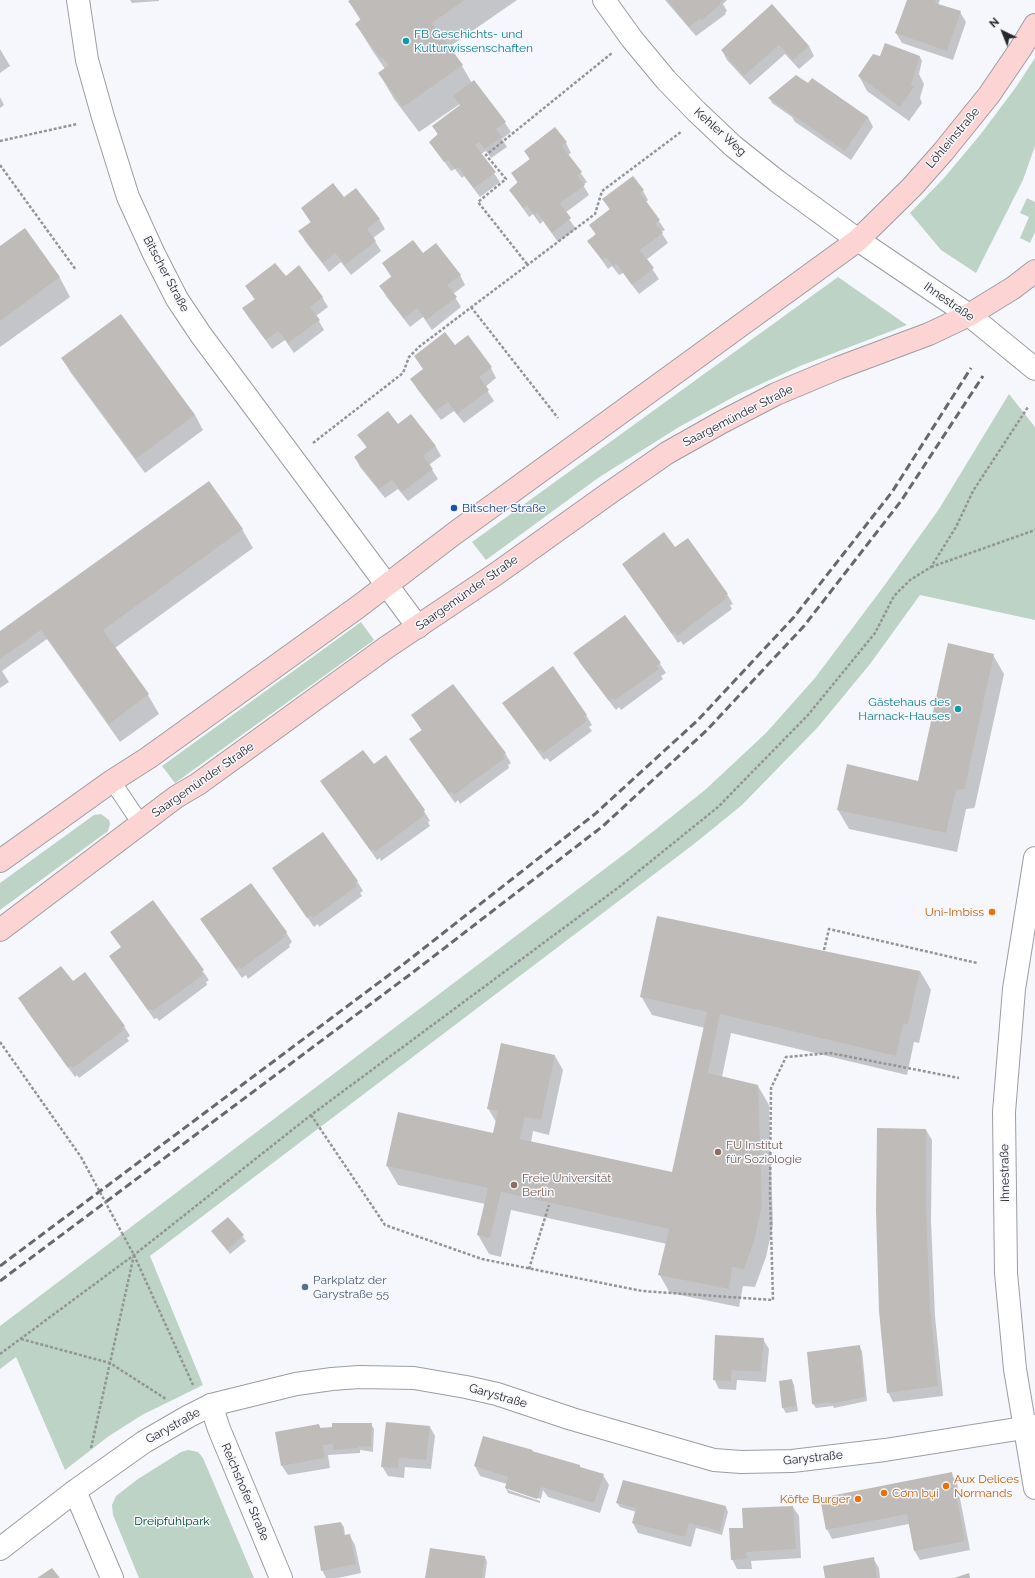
<!DOCTYPE html>
<html>
<head>
<meta charset="utf-8">
<style>
  body { margin:0 }
  #map { position:relative; width:1035px; height:1578px; overflow:hidden; background:#f6f7fc; font-family:Raleway,sans-serif }
  canvas { display:block }
  .north { position:absolute; left:983px; top:12px; width:40px; height:40px; -webkit-text-stroke:3px #f6f7fc; paint-order:stroke; rotate:317deg; font-size:11px; font-weight:700; line-height:16px; text-align:center; color:#272729 }
  .north::after { content:''; display:block; margin:auto; width:14px; height:18px; background:#272729; clip-path:polygon(50% 0,100% 100%,50% 72%,0 100%) }
</style>
</head>
<body>
<div id="map">
<canvas width="1035" height="1578"></canvas>
<div class="north">N</div>
</div>
<script>
const g = document.querySelector('canvas').getContext('2d');
g.lineJoin = 'round';
function paint(path, color) { g.fillStyle = color; g.fill(path, 'evenodd'); }
const toPath = rows => new Path2D(rows.map(r => 'M' + r).join(''));
function strokePath(path, color, width, dash) { g.strokeStyle = color; g.lineWidth = width; g.lineCap = dash ? 'butt' : 'round'; g.setLineDash(dash || []); g.stroke(path); }
function drawText(font, color, halo, rows, align = 'center') {
  g.font = font + ' Raleway,sans-serif'; g.lineWidth = 3; g.setLineDash([]); g.textBaseline = 'middle'; g.strokeStyle = halo; g.fillStyle = color; for (const [text, x, y, turn = 0] of rows) {
    g.save(); g.translate(x, y); g.rotate((+turn || 0) * Math.PI / 180); g.textAlign = isNaN(turn) ? turn : align; if (halo) g.strokeText(text, 0, 0); g.fillText(text, 0, 0); g.restore();
  }
}
paint(toPath([
  [1035,58,1035,146,1023,180,976,273,941,250,910,213,944,178,980,135,1016,87],
  [1027,198,1035,202,1035,232,1030,243,1020,238,1029,217,1020,213],
  [838,277,907,325,800,366,737,395,679,427,598,478,486,560,472,542],
  [1009,394,1035,427,1035,620,920,595,870,664,818,727,742,805,694,844,150,1256,203,1385,142,1415,109,1436,65,1470,16,1357,0,1369,0,1326,631,849,705,790,766,733,815,678,884,586,939,509],
  [361,622,374,640,175,783,162,766],
  [101,814,109,820,110,824,108,831,0,910,0,883,94,815],
  [188,1450,198,1452,203,1458,254,1578,139,1578,113,1515,112,1505,116,1496,138,1479,181,1452]
]), '#bcd3c5');
paint(toPath([
  [130,0,159,0,159,1,132,3],
  [351,0,517,0,449,47,462,66,472,83,474,82,505,123,511,132,502,139,507,147,491,158,486,151,481,154,500,182,480,197,464,176,462,178,455,169,451,171,430,142,438,135,433,126,461,105,460,104,419,132,394,99,379,73,385,69,372,50,356,24,361,21,349,1],
  [665,0,727,0,723,4,727,11,725,13,726,14,696,36],
  [908,0,940,0,938,5,960,12,966,22,953,60,902,43,896,33],
  [772,5,809,46,814,56,799,69,785,54,750,85,727,60,722,50],
  [0,49,10,66,0,73],
  [920,57,922,61,919,74,924,84,920,98,922,103,909,121,867,91,859,76,883,59],
  [808,84,868,117,873,127,851,160,795,122,792,117,772,103,770,98],
  [0,97,4,105,0,108],
  [566,143,571,153,568,155,587,182,583,185,589,195,565,213,576,229,558,242,543,221,540,224,533,214,529,217,510,190,518,184,512,173,530,160,525,151],
  [643,191,648,200,646,202,665,230,661,232,668,243,646,260,659,279,639,294,623,273,619,275,612,266,608,269,589,241,596,235,590,225,610,210,603,199],
  [343,198,379,219,385,229,373,238,381,251,351,275,341,262,329,272,305,241,300,231,311,223,302,208],
  [25,229,60,278,70,297,0,347,0,247],
  [423,254,460,275,465,285,453,294,461,307,432,330,423,317,410,327,386,296,381,286,392,278,383,264],
  [285,277,322,297,328,307,316,316,324,330,294,353,285,340,272,349,249,318,243,309,255,300,246,286],
  [120,315,195,415,203,430,145,473,71,373,62,358],
  [455,347,491,368,496,378,485,387,494,401,464,423,454,411,441,420,417,389,412,379,424,370,415,356],
  [411,415,436,447,441,456,429,465,438,479,408,501,398,489,385,498,360,467,355,457,367,448,358,435,398,425],
  [242,529,253,548,115,648,148,695,159,714,120,742,47,639,2,671,9,682,0,688,0,633],
  [675,549,727,594,733,604,730,605,732,609,683,645,681,641,678,643,623,564],
  [575,653,660,664,666,673,661,676,663,679,621,710,619,707,616,710,580,663],
  [993,655,1004,674,975,806,974,808,966,809,957,852,849,829,838,810,919,782],
  [503,703,586,715,592,725,589,727,592,731,550,762,547,758,544,760],
  [412,715,505,753,511,763,508,765,509,768,460,804,458,800,455,803,410,739,422,731],
  [386,757,424,811,430,821,428,822,430,826,381,861,380,858,377,860,321,781,374,765],
  [273,869,357,881,363,891,360,893,362,896,319,927,318,924,314,927],
  [153,901,209,980,206,982,207,985,159,1021,157,1018,154,1019,110,957,122,948],
  [201,920,286,932,292,942,289,945,290,947,248,979,246,975,242,978],
  [920,971,931,990,919,1043,914,1042,907,1075,731,1033,722,1077,758,1086,769,1105,773,1225,766,1257,755,1287,743,1286,739,1307,670,1293,659,1274,667,1244,511,1210,501,1257,489,1254,478,1235,485,1204,398,1185,387,1166,494,1134,496,1122,488,1108,555,1056,563,1070,549,1135,533,1131,531,1142,673,1173,705,1028,652,1015,641,996],
  [25,1008,124,1026,130,1036,127,1038,129,1041,79,1078,77,1075,75,1077],
  [926,1130,932,1140,931,1220,935,1316,943,1396,893,1402,888,1392],
  [228,1218,246,1241,230,1254,213,1232],
  [763,1339,769,1349,766,1382,737,1380,736,1390,719,1389,714,1379],
  [859,1346,862,1351,867,1401,834,1408,833,1406,816,1408,813,1404],
  [792,1381,794,1385,798,1411,786,1413,783,1408,780,1382],
  [371,1424,374,1429,373,1452,360,1450,360,1453,328,1455,330,1468,288,1475,282,1466,319,1425,321,1429],
  [430,1427,435,1436,431,1469,405,1467,404,1478,388,1476,382,1466],
  [475,1466,580,1466,581,1469,603,1475,609,1485,600,1513,548,1497,543,1490,541,1499,508,1488,508,1490,540,1501,540,1503,508,1493,506,1488,507,1484,480,1476],
  [951,1473,957,1483,970,1550,920,1560,914,1550,909,1524,832,1539,827,1529],
  [617,1503,726,1507,728,1512,722,1535,696,1528,691,1547,638,1533,633,1523,636,1512,620,1507],
  [793,1507,799,1516,801,1558,751,1561,752,1569,737,1569,732,1559,744,1529],
  [341,1523,344,1527,345,1536,350,1536,355,1545,361,1573,338,1578,326,1578,322,1570],
  [485,1557,487,1562,485,1578,426,1578],
  [873,1558,879,1568,880,1578,826,1578]
]), '#0003');
paint(toPath([
  [350,0,465,0,432,23,463,65,403,107,378,73,389,65,383,58,381,59,355,24,361,19,348,1],
  [667,0,723,0,720,3,721,4,702,20,700,19,689,27],
  [907,0,936,0,935,3,961,11,947,51,895,33],
  [772,4,809,46,793,60,779,45,744,76,721,50],
  [885,43,920,56,911,85,914,87,900,107,858,76,873,54,880,56],
  [796,75,808,83,812,78,868,117,845,151,768,98],
  [474,80,506,122,496,129,502,137,485,149,479,142,475,145,496,172,474,188,458,167,455,169,448,160,444,162,429,142,438,134,432,126,460,105,453,96],
  [555,127,567,142,562,146,582,172,577,175,585,185,560,203,571,218,552,233,537,212,534,215,527,205,523,208,509,190,518,182,511,173,530,159,524,151],
  [633,176,644,190,640,193,660,220,655,223,663,233,640,250,654,268,632,285,617,264,613,266,606,257,602,260,587,241,596,234,589,225,610,209,602,199],
  [333,183,344,197,356,188,380,219,367,229,376,241,345,265,335,253,323,263,298,231,311,222,301,208],
  [25,228,60,277,0,321,0,246],
  [413,240,423,253,436,243,461,275,447,285,457,297,426,320,417,308,404,318,379,286,392,276,382,263],
  [275,263,286,276,299,265,323,297,310,307,320,320,288,343,278,331,266,340,242,308,255,299,245,286],
  [121,314,195,415,136,459,61,358],
  [445,332,455,345,468,335,492,367,479,377,489,390,457,414,448,402,435,411,410,379,423,369,414,356],
  [388,411,398,424,411,414,436,446,423,456,433,469,402,492,392,480,379,489,354,457,367,447,357,435],
  [209,481,243,529,103,630,149,694,109,724,41,630,0,659,0,631],
  [664,532,675,547,688,538,728,594,725,595,727,598,677,636,675,632,672,634,622,564],
  [625,615,661,663,656,666,659,669,614,701,613,698,609,701,573,653],
  [948,643,994,654,965,787,964,789,956,790,946,833,837,810,847,764,918,781],
  [553,666,587,715,584,717,587,721,543,753,541,749,538,751,502,703],
  [453,684,506,753,503,755,505,758,454,795,452,791,449,794,409,739,422,730,411,715],
  [363,750,374,764,386,755,425,810,423,812,425,815,375,852,373,849,371,851,320,781],
  [323,832,358,881,355,883,357,886,313,918,311,915,307,918,272,868],
  [251,883,287,932,284,935,285,937,241,969,240,966,236,969,200,919],
  [153,900,204,970,201,972,203,975,153,1011,150,1009,148,1010,109,956,121,947,110,932],
  [657,916,920,971,908,1024,903,1024,896,1056,720,1014,708,1073,758,1085,762,1205,755,1238,744,1269,732,1267,729,1289,658,1275,669,1229,501,1192,490,1238,477,1235,488,1188,386,1166,398,1112,493,1133,498,1111,487,1109,501,1043,555,1055,541,1120,525,1117,520,1139,672,1172,707,1012,640,997],
  [61,966,73,981,85,972,125,1026,122,1028,124,1030,73,1068,71,1066,68,1068,18,998],
  [877,1128,926,1129,926,1209,930,1305,938,1386,887,1393,879,1311,876,1211],
  [228,1217,244,1235,227,1250,211,1231],
  [715,1335,764,1338,761,1372,732,1370,731,1381,713,1380],
  [860,1345,865,1397,831,1404,831,1402,812,1404,807,1352],
  [792,1379,796,1406,782,1408,779,1381],
  [386,1422,430,1426,426,1460,399,1458,398,1468,381,1467],
  [332,1423,372,1423,371,1447,358,1446,358,1448,333,1450,333,1444,323,1445,325,1458,281,1466,275,1432,319,1424,320,1428,332,1427],
  [483,1436,533,1450,532,1451,580,1465,580,1467,604,1474,594,1503,541,1487,537,1499,505,1488,508,1477,474,1466],
  [952,1472,965,1541,914,1551,907,1514,826,1530,820,1498],
  [623,1480,726,1506,720,1531,689,1523,685,1537,632,1523,636,1508,616,1503],
  [793,1506,796,1549,746,1552,747,1559,731,1560,729,1528,743,1528,742,1508],
  [341,1522,344,1535,350,1534,356,1564,321,1571,314,1526],
  [430,1548,485,1556,482,1578,425,1578],
  [874,1557,877,1578,825,1578,823,1566],
  [52,1568,60,1578,37,1578],
  [969,1573,970,1578,954,1578]
]), '#bfbbb8');
const service = toPath([
  [112,781,141,824]
]);
const minor = toPath([
  [78,0,87,60,103,117,128,197,154,254,177,299,201,335,418,627],
  [604,0,632,39,666,80,696,111,733,146,777,181,858,240,969,315,1035,369],
  [1035,858,1014,989,1004,1112,1006,1273,1015,1369,1035,1488],
  [211,1405,219,1429,281,1578],
  [75,1491,112,1578]
]);
const tertiary = toPath([
  [0,1549,75,1491,144,1442,189,1416,211,1405,296,1384,332,1379,359,1377,414,1378,466,1387,497,1394,572,1419,714,1460,741,1462,792,1461,885,1450,1035,1426]
]);
const secondary = toPath([
  [0,861,112,781,148,758,358,607,455,533,858,240,912,187,943,152,989,95,1021,48,1035,25],
  [0,930,176,797,198,784,387,647,496,574,608,494,667,453,722,422,776,394,838,368,929,334,969,315,1013,288,1035,271]
]);
strokePath(service, '#9c9da2', 18);
strokePath(minor, '#9c9da2', 24);
strokePath(tertiary, '#9c9da2', 24);
strokePath(secondary, '#9c9da2', 24);
strokePath(toPath([
  [0,141,77,124],
  [0,165,76,270],
  [527,264,478,202,506,179,486,155,612,53],
  [471,307,558,418],
  [313,443,403,373,409,357,420,346,595,214,602,191,681,132],
  [931,567,1035,530],
  [824,950,829,929,977,963],
  [0,1042,81,1157],
  [311,1115,385,1225,482,1259,642,1291,773,1300,770,1194,771,1088,786,1057,830,1053,959,1078],
  [122,1233,134,1255,193,1385],
  [529,1269,549,1205],
  [21,1339,110,1363,166,1399],
  [0,1354,134,1255,311,1115,619,887,718,807,808,715,875,633,894,596,910,580,931,567,956,527,973,491,1028,407],
  [91,1448,134,1255]
]), '#939497', 2.5, [3, 2]);
strokePath(service, '#fff', 16);
strokePath(minor, '#fff', 22);
strokePath(tertiary, '#fff', 22);
strokePath(secondary, '#fdd4d4', 22);
strokePath(toPath([
  [0,1266,405,963,595,814,698,720,794,617,892,492,971,368],
  [0,1281,412,973,603,826,707,730,804,626,901,501,983,376]
]), '#68686b', 3, [8, 4]);
strokePath(toPath([
  [81,1157,122,1233]
]), '#939497', 2.5, [3, 2]);
for (const [x, y, r, color] of [
  [406,41,4,"#0f9aa8"],
  [454,508,4,"#1a4fb4"],
  [958,709,4,"#0f9aa8"],
  [992,912,4,"#e8710a"],
  [718,1152,4,"#8d6e63"],
  [514,1185,4,"#8d6e63"],
  [305,1287,4,"#5c6f8a"],
  [946,1486,4,"#e8710a"],
  [884,1493,4,"#e8710a"],
  [858,1499,4,"#e8710a"]
]) { const dot = new Path2D(); dot.arc(x, y, r, 0, 2 * Math.PI); g.fillStyle = color; g.fill(dot); strokePath(dot, '#f6f7fc', 1.5); }
drawText('12px', '#0d838f', '#f6f7fc', [
  ["FB Geschichts- und",414,34],
  ["Kulturwissenschaften",414,48],
  ["Gästehaus des",950,702,"right"],
  ["Harnack-Hauses",950,716,"right"]
], 'left');
drawText('12px', '#272729', '#f6f7fc', [
  ["Kehler Weg",720,132,42],
  ["Löhleinstraße",953,138,-50],
  ["Bitscher Straße",166,274,62],
  ["Ihnestraße",949,302,35],
  ["Saargemünder Straße",738,416,-27],
  ["Saargemünder Straße",467,593,-35],
  ["Saargemünder Straße",203,780,-35],
  ["Ihnestraße",1005,1173,-91],
  ["Garystraße",498,1396,16],
  ["Garystraße",173,1426,-29],
  ["Garystraße",813,1458,-6],
  ["Reichshofer Straße",245,1492,67]
]);
drawText('12px', '#164399', '#f6f7fc', [
  ["Bitscher Straße",462,508]
], 'left');
drawText('12px', '#c56008', '#f6f7fc', [
  ["Uni-Imbiss",984,912],
  ["Aux Delices",954,1479,"left"],
  ["Normands",954,1493,"left"],
  ["Cơm bụi",892,1493,"left"],
  ["Köfte Burger",850,1499]
], 'right');
drawText('12px', '#785e54', '#f6f7fc', [
  ["FU Institut",726,1145],
  ["für Soziologie",726,1159],
  ["Freie Universität",522,1178],
  ["Berlin",522,1192]
], 'left');
drawText('12px', '#4e5e75', '#f6f7fc', [
  ["Parkplatz der",313,1280],
  ["Garystraße 55",313,1294]
], 'left');
drawText('12px', '#01482d', '#f6f7fc', [
  ["Dreipfuhlpark",172,1521]
]);
</script>
</body>
</html>
